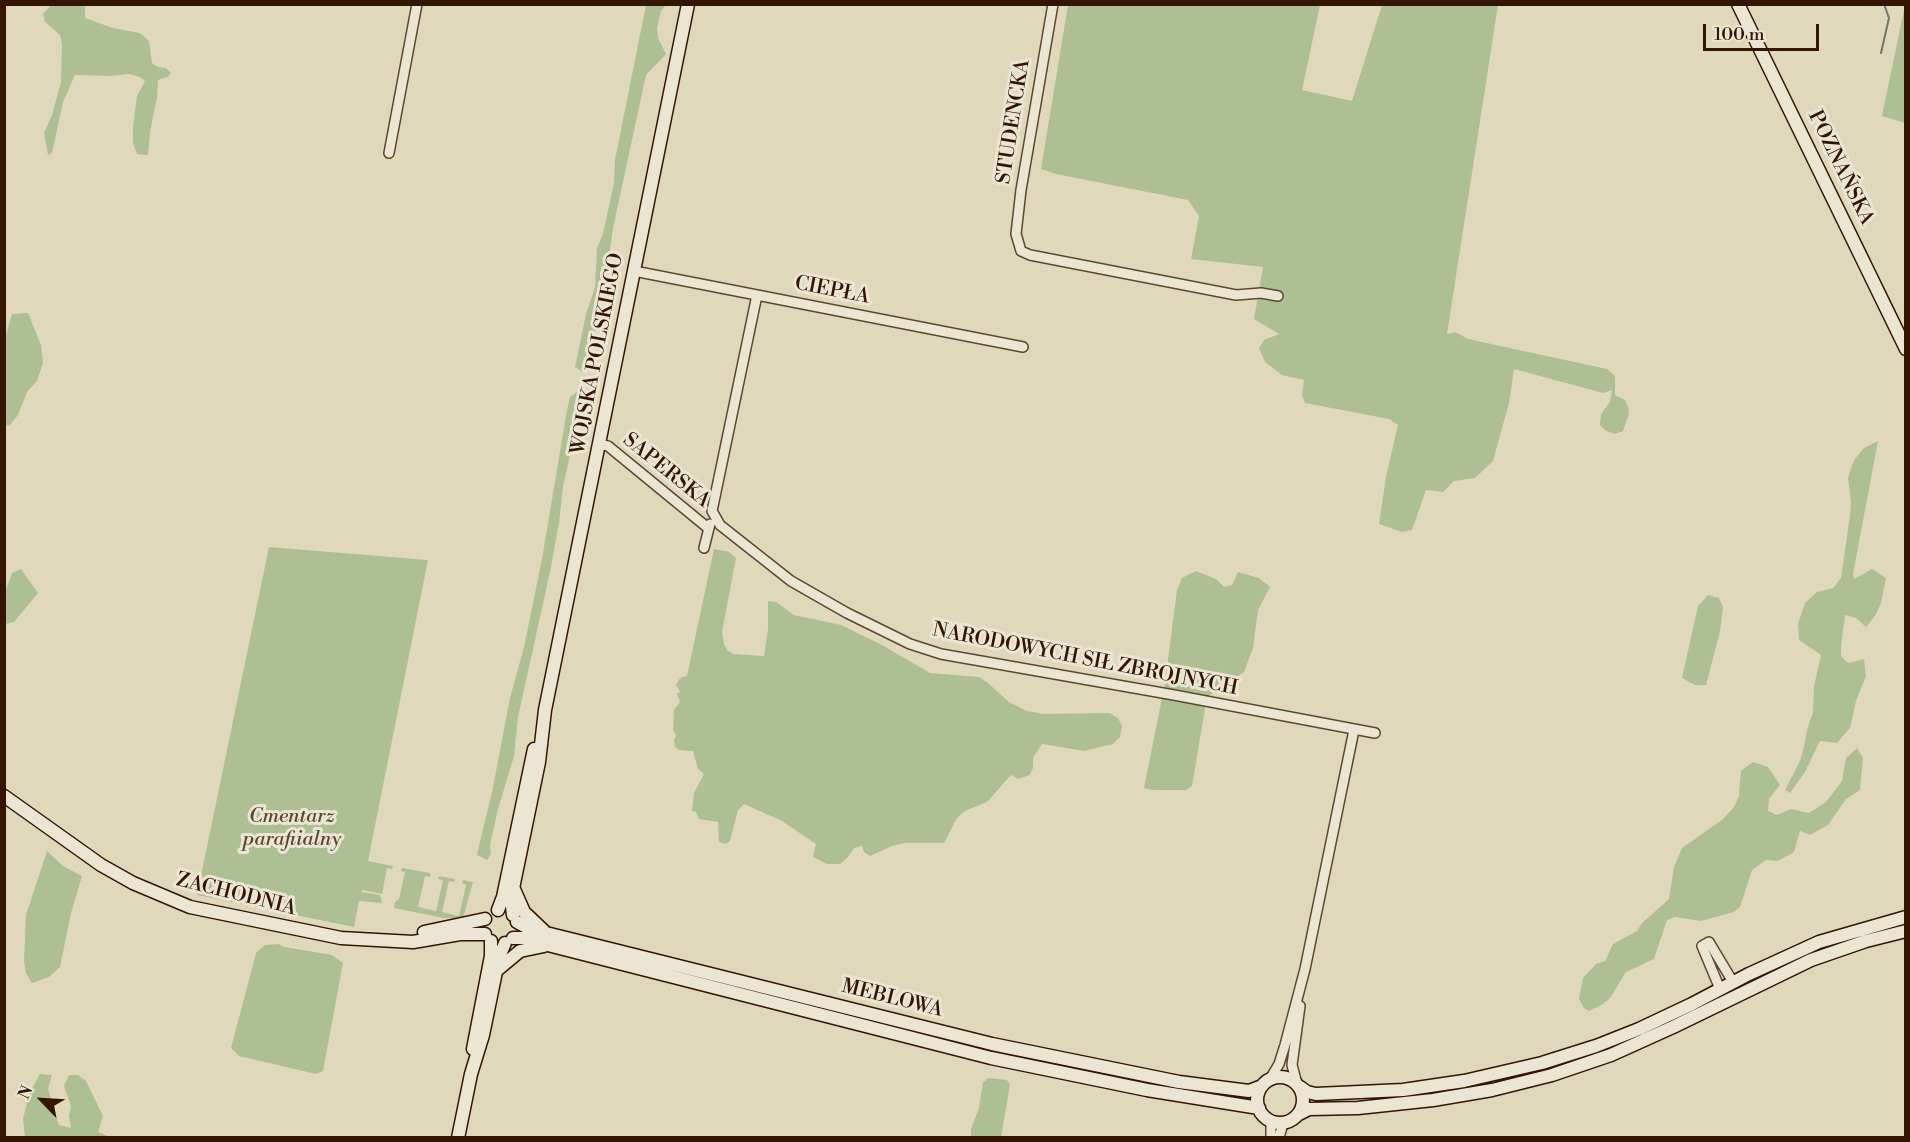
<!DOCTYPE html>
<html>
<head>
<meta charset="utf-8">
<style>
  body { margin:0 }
  #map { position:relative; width:1910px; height:1142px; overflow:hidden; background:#e0d8bb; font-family:"Libre Bodoni",serif }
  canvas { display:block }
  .frame { position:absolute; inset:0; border:6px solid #341502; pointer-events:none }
  .north { position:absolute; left:12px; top:1070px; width:60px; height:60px; -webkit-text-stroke:4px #ebe6d3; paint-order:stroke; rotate:295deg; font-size:16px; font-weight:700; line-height:24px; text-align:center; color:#341502 }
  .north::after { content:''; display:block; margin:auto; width:21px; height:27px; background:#341502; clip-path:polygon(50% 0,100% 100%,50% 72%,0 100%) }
  .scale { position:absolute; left:1703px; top:24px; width:116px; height:27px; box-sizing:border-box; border:3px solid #341502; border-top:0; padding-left:8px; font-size:18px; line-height:21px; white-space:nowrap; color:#341502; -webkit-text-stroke:4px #ebe6d3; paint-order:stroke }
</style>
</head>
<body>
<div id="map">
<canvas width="1910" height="1142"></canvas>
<div class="frame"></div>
<div class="north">N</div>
<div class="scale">100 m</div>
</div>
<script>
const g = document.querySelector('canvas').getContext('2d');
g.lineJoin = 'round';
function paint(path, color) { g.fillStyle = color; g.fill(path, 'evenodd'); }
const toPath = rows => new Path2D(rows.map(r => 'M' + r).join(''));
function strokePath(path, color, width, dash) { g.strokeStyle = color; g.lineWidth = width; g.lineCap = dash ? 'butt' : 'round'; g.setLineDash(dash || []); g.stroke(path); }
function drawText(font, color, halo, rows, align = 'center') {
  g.font = font + ' "Libre Bodoni",serif'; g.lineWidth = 6; g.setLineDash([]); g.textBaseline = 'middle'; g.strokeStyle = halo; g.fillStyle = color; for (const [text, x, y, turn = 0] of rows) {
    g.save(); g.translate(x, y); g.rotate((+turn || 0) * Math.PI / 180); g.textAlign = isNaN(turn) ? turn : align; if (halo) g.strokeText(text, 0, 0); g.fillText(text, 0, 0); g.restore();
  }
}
paint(toPath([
  [51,5,85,5,85,18,113,28,140,33,149,41,152,63,158,67,166,68,171,73,168,77,158,80,157,97,150,132,148,155,137,154,133,143,133,127,137,96,145,81,140,77,129,74,110,76,75,75,63,102,52,153,48,155,44,133,52,115,61,82,62,44,60,35,45,22,43,14],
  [646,5,666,5,661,11,657,28,658,38,666,54,646,75,613,228,606,278,597,305,596,328,586,356,588,369,582,372,575,367,586,314,595,287,597,248,603,234,614,183,615,160],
  [1068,5,1320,5,1302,90,1352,101,1382,5,1498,5,1447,334,1455,332,1468,339,1607,369,1615,376,1615,395,1625,400,1628,406,1629,414,1623,431,1615,434,1606,431,1600,425,1601,414,1610,402,1612,390,1603,393,1514,369,1509,403,1493,461,1475,478,1454,481,1443,492,1426,490,1412,530,1402,532,1379,524,1386,477,1398,425,1389,419,1305,403,1302,395,1304,380,1282,375,1265,362,1259,348,1264,340,1279,334,1254,319,1263,267,1191,259,1199,216,1188,200,1056,174,1041,169],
  [1905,5,1906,123,1905,123,1882,116],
  [28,313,41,345,43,363,37,381,27,392,18,415,9,426,4,424,5,338,12,314],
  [578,391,582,400,563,487,559,523,550,572,518,717,514,756,498,809,490,845,491,854,487,860,477,855,478,850,492,792,510,698,524,647,542,559,567,410,570,397],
  [1878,441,1853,574,1854,579,1872,569,1886,578,1881,603,1875,616,1866,627,1856,618,1845,615,1841,646,1841,656,1848,663,1864,659,1866,676,1856,701,1850,728,1837,743,1820,741,1805,772,1790,793,1785,790,1800,761,1804,747,1807,730,1813,712,1814,686,1821,655,1799,640,1798,624,1805,603,1817,592,1833,588,1841,578,1850,516,1851,502,1848,478,1854,460,1864,448],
  [269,547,428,560,368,861,393,866,392,869,387,868,382,894,362,890,362,892,380,895,382,903,359,901,354,927,197,895],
  [714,549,729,552,736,558,722,632,724,644,727,650,733,654,764,656,768,629,768,601,776,602,794,615,841,625,882,645,930,673,979,677,988,683,1009,702,1027,711,1043,714,1110,713,1118,718,1122,726,1120,737,1113,744,1084,751,1042,744,1033,758,1033,768,1030,775,1018,779,1011,775,987,802,965,811,957,818,944,843,905,843,892,846,870,856,864,852,862,846,854,848,848,857,840,864,827,864,813,857,816,844,782,821,744,804,738,810,730,841,726,844,719,842,718,822,699,819,696,812,692,811,694,793,704,774,698,769,693,751,679,750,675,747,674,740,676,735,673,730,674,710,680,702,677,694,680,692,676,685,680,678,687,676],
  [21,569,38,593,14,622,5,624,5,592,12,573],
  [1196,571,1216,579,1224,587,1232,585,1238,572,1259,578,1270,587,1258,610,1253,648,1244,672,1207,697,1192,786,1186,790,1153,790,1144,788,1165,683,1177,590,1182,578],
  [1708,595,1719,598,1723,607,1720,631,1706,685,1695,685,1682,678,1698,606],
  [1857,748,1863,758,1860,790,1846,799,1828,825,1810,835,1800,831,1794,852,1778,861,1766,860,1752,870,1740,907,1734,912,1701,921,1675,917,1667,920,1654,959,1626,972,1610,998,1603,1004,1589,1011,1584,1008,1579,999,1583,978,1596,964,1605,961,1613,944,1637,931,1642,923,1669,899,1674,867,1682,848,1722,820,1734,807,1739,796,1741,771,1753,762,1768,767,1780,785,1769,799,1768,811,1777,815,1791,809,1809,813,1826,802,1842,781,1846,758],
  [47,851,63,866,82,876,71,913,60,967,49,977,32,983,26,973,24,961,26,915],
  [402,868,430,873,430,877,425,876,418,907,436,911,443,880,438,879,439,876,455,879,454,882,449,881,442,912,459,916,466,885,462,883,463,880,473,882,463,918,444,918,394,908,395,902,399,899,405,872,401,871],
  [279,944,284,947,332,955,343,963,323,1071,316,1074,239,1056,231,1048,256,953,265,945],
  [40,1074,52,1075,48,1089,59,1125,71,1128,69,1116,71,1106,64,1086,69,1075,78,1075,86,1081,103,1116,98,1132,110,1137,25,1137,23,1119,29,1094],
  [989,1078,1007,1080,1010,1085,1001,1137,971,1137,971,1129,979,1108,983,1082]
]), '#aec093');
strokePath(toPath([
  [1881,53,1889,18,1884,4]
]), '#6e776c', 2);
const street = toPath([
  [1053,4,1021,190,1016,234,1021,251,1030,255,1236,295,1261,293,1278,296],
  [389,153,417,4],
  [634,271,1023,347],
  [757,295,712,511,720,525,791,581,847,613,910,644,941,654,1174,695,1375,733],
  [599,444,608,446,708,528],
  [704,548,710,524],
  [1720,989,1702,946,1709,942,1733,982],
  [1270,1079,1279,1064,1285,1045,1305,969,1354,730],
  [1297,1084,1292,1065,1300,1006],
  [1271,1138,1271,1121],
  [1279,1138,1283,1123]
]);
const secondary = toPath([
  [1738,4,1906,349],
  [4,796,101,865,133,883,190,907,341,938,413,942,460,934,485,934],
  [513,887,524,912,544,931],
  [498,910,503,897,534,749],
  [513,915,511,898,539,762,545,710,688,4],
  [517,922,530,929,992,1044,1179,1082,1249,1091,1262,1086],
  [424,932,485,919],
  [513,938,527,938,548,945,991,1058,1147,1090,1259,1108],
  [496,971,520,951,544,946],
  [473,1049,491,956,491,941],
  '1257 1100a23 23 0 1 1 46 0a23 23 0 1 1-46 0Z',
  [1300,1087,1307,1092,1316,1094,1403,1090,1464,1081,1542,1063,1596,1046,1639,1029,1692,1004,1749,974,1819,942,1906,917],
  [1299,1114,1309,1109,1358,1108,1433,1100,1492,1090,1552,1075,1611,1055,1673,1027,1811,960,1866,941,1906,931],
  [458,1138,471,1074,483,1035,499,957,505,943]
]);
strokePath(street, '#5f4630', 12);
strokePath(secondary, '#341502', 15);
strokePath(street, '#ebe6d3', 9);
strokePath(secondary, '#ebe6d3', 12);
drawText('20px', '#341502', '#ebe6d3', [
  ["STUDENCKA",1014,122,-81],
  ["POZNAŃSKA",1840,168,64],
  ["CIEPŁA",832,291,11],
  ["WOJSKA POLSKIEGO",598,354,-79],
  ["SAPERSKA",666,471,39],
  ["NARODOWYCH SIŁ ZBROJNYCH",1085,660,11],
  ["ZACHODNIA",236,895,14],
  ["MEBLOWA",892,999,14]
]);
drawText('italic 20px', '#59482e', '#ebe6d3', [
  ["Cmentarz",292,817],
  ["parafiialny",292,840]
]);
</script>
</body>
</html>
